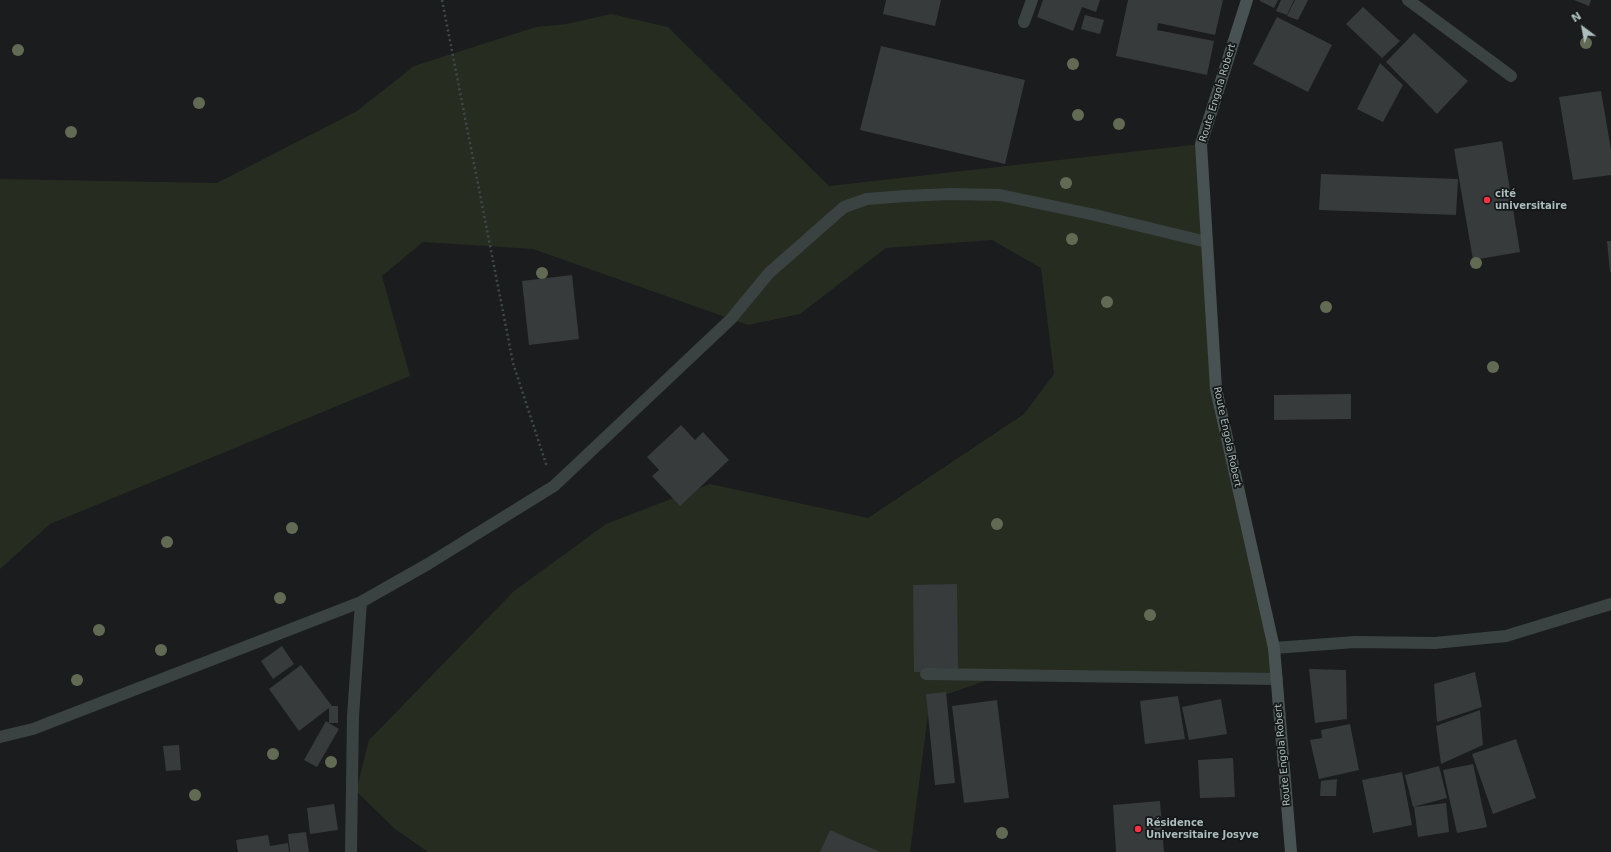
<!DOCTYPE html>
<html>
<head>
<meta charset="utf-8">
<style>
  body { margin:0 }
  #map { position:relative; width:1611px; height:852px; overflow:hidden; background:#1a1c1d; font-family:"DejaVu Sans",sans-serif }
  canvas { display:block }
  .north { position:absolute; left:1563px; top:8px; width:40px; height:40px; -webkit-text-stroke:3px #151718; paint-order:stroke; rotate:328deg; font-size:11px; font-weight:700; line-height:16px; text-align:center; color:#abbdbc }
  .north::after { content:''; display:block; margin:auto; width:14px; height:18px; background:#abbdbc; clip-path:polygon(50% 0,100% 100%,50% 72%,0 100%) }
</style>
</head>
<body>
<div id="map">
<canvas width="1611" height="852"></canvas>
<div class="north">N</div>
</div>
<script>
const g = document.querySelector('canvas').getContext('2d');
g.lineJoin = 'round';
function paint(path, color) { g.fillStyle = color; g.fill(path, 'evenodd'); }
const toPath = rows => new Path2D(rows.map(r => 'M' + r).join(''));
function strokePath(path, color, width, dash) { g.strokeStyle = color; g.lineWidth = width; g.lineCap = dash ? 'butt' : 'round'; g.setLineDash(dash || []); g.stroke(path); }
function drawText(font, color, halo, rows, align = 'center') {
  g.font = font + ' "DejaVu Sans",sans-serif'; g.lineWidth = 3.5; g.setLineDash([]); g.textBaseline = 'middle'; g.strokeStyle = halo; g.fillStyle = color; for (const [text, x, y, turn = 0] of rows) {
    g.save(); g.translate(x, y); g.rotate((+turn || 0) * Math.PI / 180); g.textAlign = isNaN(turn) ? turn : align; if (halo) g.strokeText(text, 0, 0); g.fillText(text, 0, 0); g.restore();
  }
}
paint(toPath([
  [611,14,668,27,829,186,1201,144,1216,389,1262,601,1273,676,1011,672,930,700,910,852,428,852,395,829,356,791,369,740,514,591,606,524,710,484,868,518,1024,414,1054,374,1041,268,992,240,886,248,800,314,748,325,533,249,423,242,382,276,410,376,50,524,0,569,0,179,217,183,357,111,414,66,536,27,567,24]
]), '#272c21');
paint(toPath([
  [886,0,941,0,935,26,883,14],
  [1043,0,1100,0,1096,12,1082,7,1073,31,1037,17],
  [1128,0,1223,0,1215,35,1158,23,1157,30,1214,41,1207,75,1116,56],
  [1260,0,1278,0,1274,8,1260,1],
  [1281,0,1294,0,1287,15,1276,11],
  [1295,0,1308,0,1298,20,1287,16],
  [1574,0,1591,0,1589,6],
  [1363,7,1400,41,1382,58,1346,24],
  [1085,15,1104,20,1100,34,1081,29],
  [1277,17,1332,45,1308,92,1253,64],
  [1414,33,1468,81,1437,114,1386,62],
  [881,46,1025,80,1005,164,860,130],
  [1380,63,1403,85,1383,122,1357,109],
  [1601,91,1611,150,1611,175,1573,180,1559,97],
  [1502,141,1520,252,1473,260,1454,149],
  [1321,174,1458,179,1456,215,1319,210],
  [1607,241,1611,241,1611,272,1610,272],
  [572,275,579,339,529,345,522,281],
  [1351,394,1351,419,1274,420,1274,395],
  [681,425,695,440,703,432,729,460,680,506,652,476,659,470,647,457],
  [957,584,958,671,914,672,913,585],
  [282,646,294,664,273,679,261,661],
  [301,665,332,706,338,706,338,723,329,723,339,729,317,767,304,760,326,721,329,723,329,708,299,731,269,689],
  [1309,669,1346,670,1347,719,1315,723],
  [1475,672,1482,707,1437,722,1434,684],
  [946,692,955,783,935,785,926,694],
  [1178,696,1185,739,1145,744,1140,701],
  [1221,699,1227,734,1189,740,1182,707],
  [997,700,1009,798,964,803,952,706],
  [1480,710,1483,745,1441,764,1436,726],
  [1350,724,1359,770,1319,779,1310,740,1322,738,1321,730],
  [1516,739,1536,798,1493,814,1472,754],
  [179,745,181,770,166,771,163,746],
  [1233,758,1235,797,1200,798,1198,760],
  [1473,764,1487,827,1457,833,1443,770],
  [1439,766,1447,798,1413,807,1405,775],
  [1402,772,1412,825,1373,833,1362,780],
  [1337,779,1336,796,1320,796,1321,781],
  [1160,801,1164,852,1116,852,1113,805],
  [1446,803,1449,832,1418,837,1414,807],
  [334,804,338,830,310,834,307,808],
  [830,830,880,852,820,852],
  [306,832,309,852,290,852,288,834],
  [268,835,270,846,288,843,289,852,238,852,236,840]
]), '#373b3c');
strokePath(toPath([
  [442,0,513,363,547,467]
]), '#404949', 2.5, [2, 3]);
strokePath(toPath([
  [1408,0,1511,76],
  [1024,22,1032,0],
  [1274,648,1355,642,1435,643,1506,636,1611,604],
  [926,674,1277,679],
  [0,737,33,729,361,602,428,564,554,486,731,319,769,273,844,207,867,199,905,196,951,194,1000,195,1095,215,1207,242],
  [351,852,353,716,361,602]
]), '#3a4242', 12);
strokePath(toPath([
  [1247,0,1201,144,1216,389,1274,648,1291,852]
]), '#485252', 12);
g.fillStyle = '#636a54';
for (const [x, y] of [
  [1586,43],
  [18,50],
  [1073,64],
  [199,103],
  [1078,115],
  [1119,124],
  [71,132],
  [1066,183],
  [1072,239],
  [1476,263],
  [542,273],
  [1107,302],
  [1326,307],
  [1493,367],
  [997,524],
  [292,528],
  [167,542],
  [280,598],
  [1150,615],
  [99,630],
  [161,650],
  [77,680],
  [273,754],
  [331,762],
  [195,795],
  [1002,833]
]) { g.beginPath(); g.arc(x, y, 6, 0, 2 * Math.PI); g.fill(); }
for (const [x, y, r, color] of [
  [1487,200,4,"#ff3044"],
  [1138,829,4,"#ff3044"]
]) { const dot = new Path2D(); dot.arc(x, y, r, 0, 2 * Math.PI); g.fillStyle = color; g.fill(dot); strokePath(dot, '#151718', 1.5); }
drawText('10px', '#abbdbc', '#151718', [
  ["Route Engola Robert",1218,93,-73],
  ["Route Engola Robert",1227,437,78],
  ["Route Engola Robert",1283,755,-95]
]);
drawText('bold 10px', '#abbdbc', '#151718', [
  ["cité",1495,194],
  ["universitaire",1495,206],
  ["Résidence",1146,823],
  ["Universitaire Josyve",1146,835]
], 'left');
</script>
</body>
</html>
